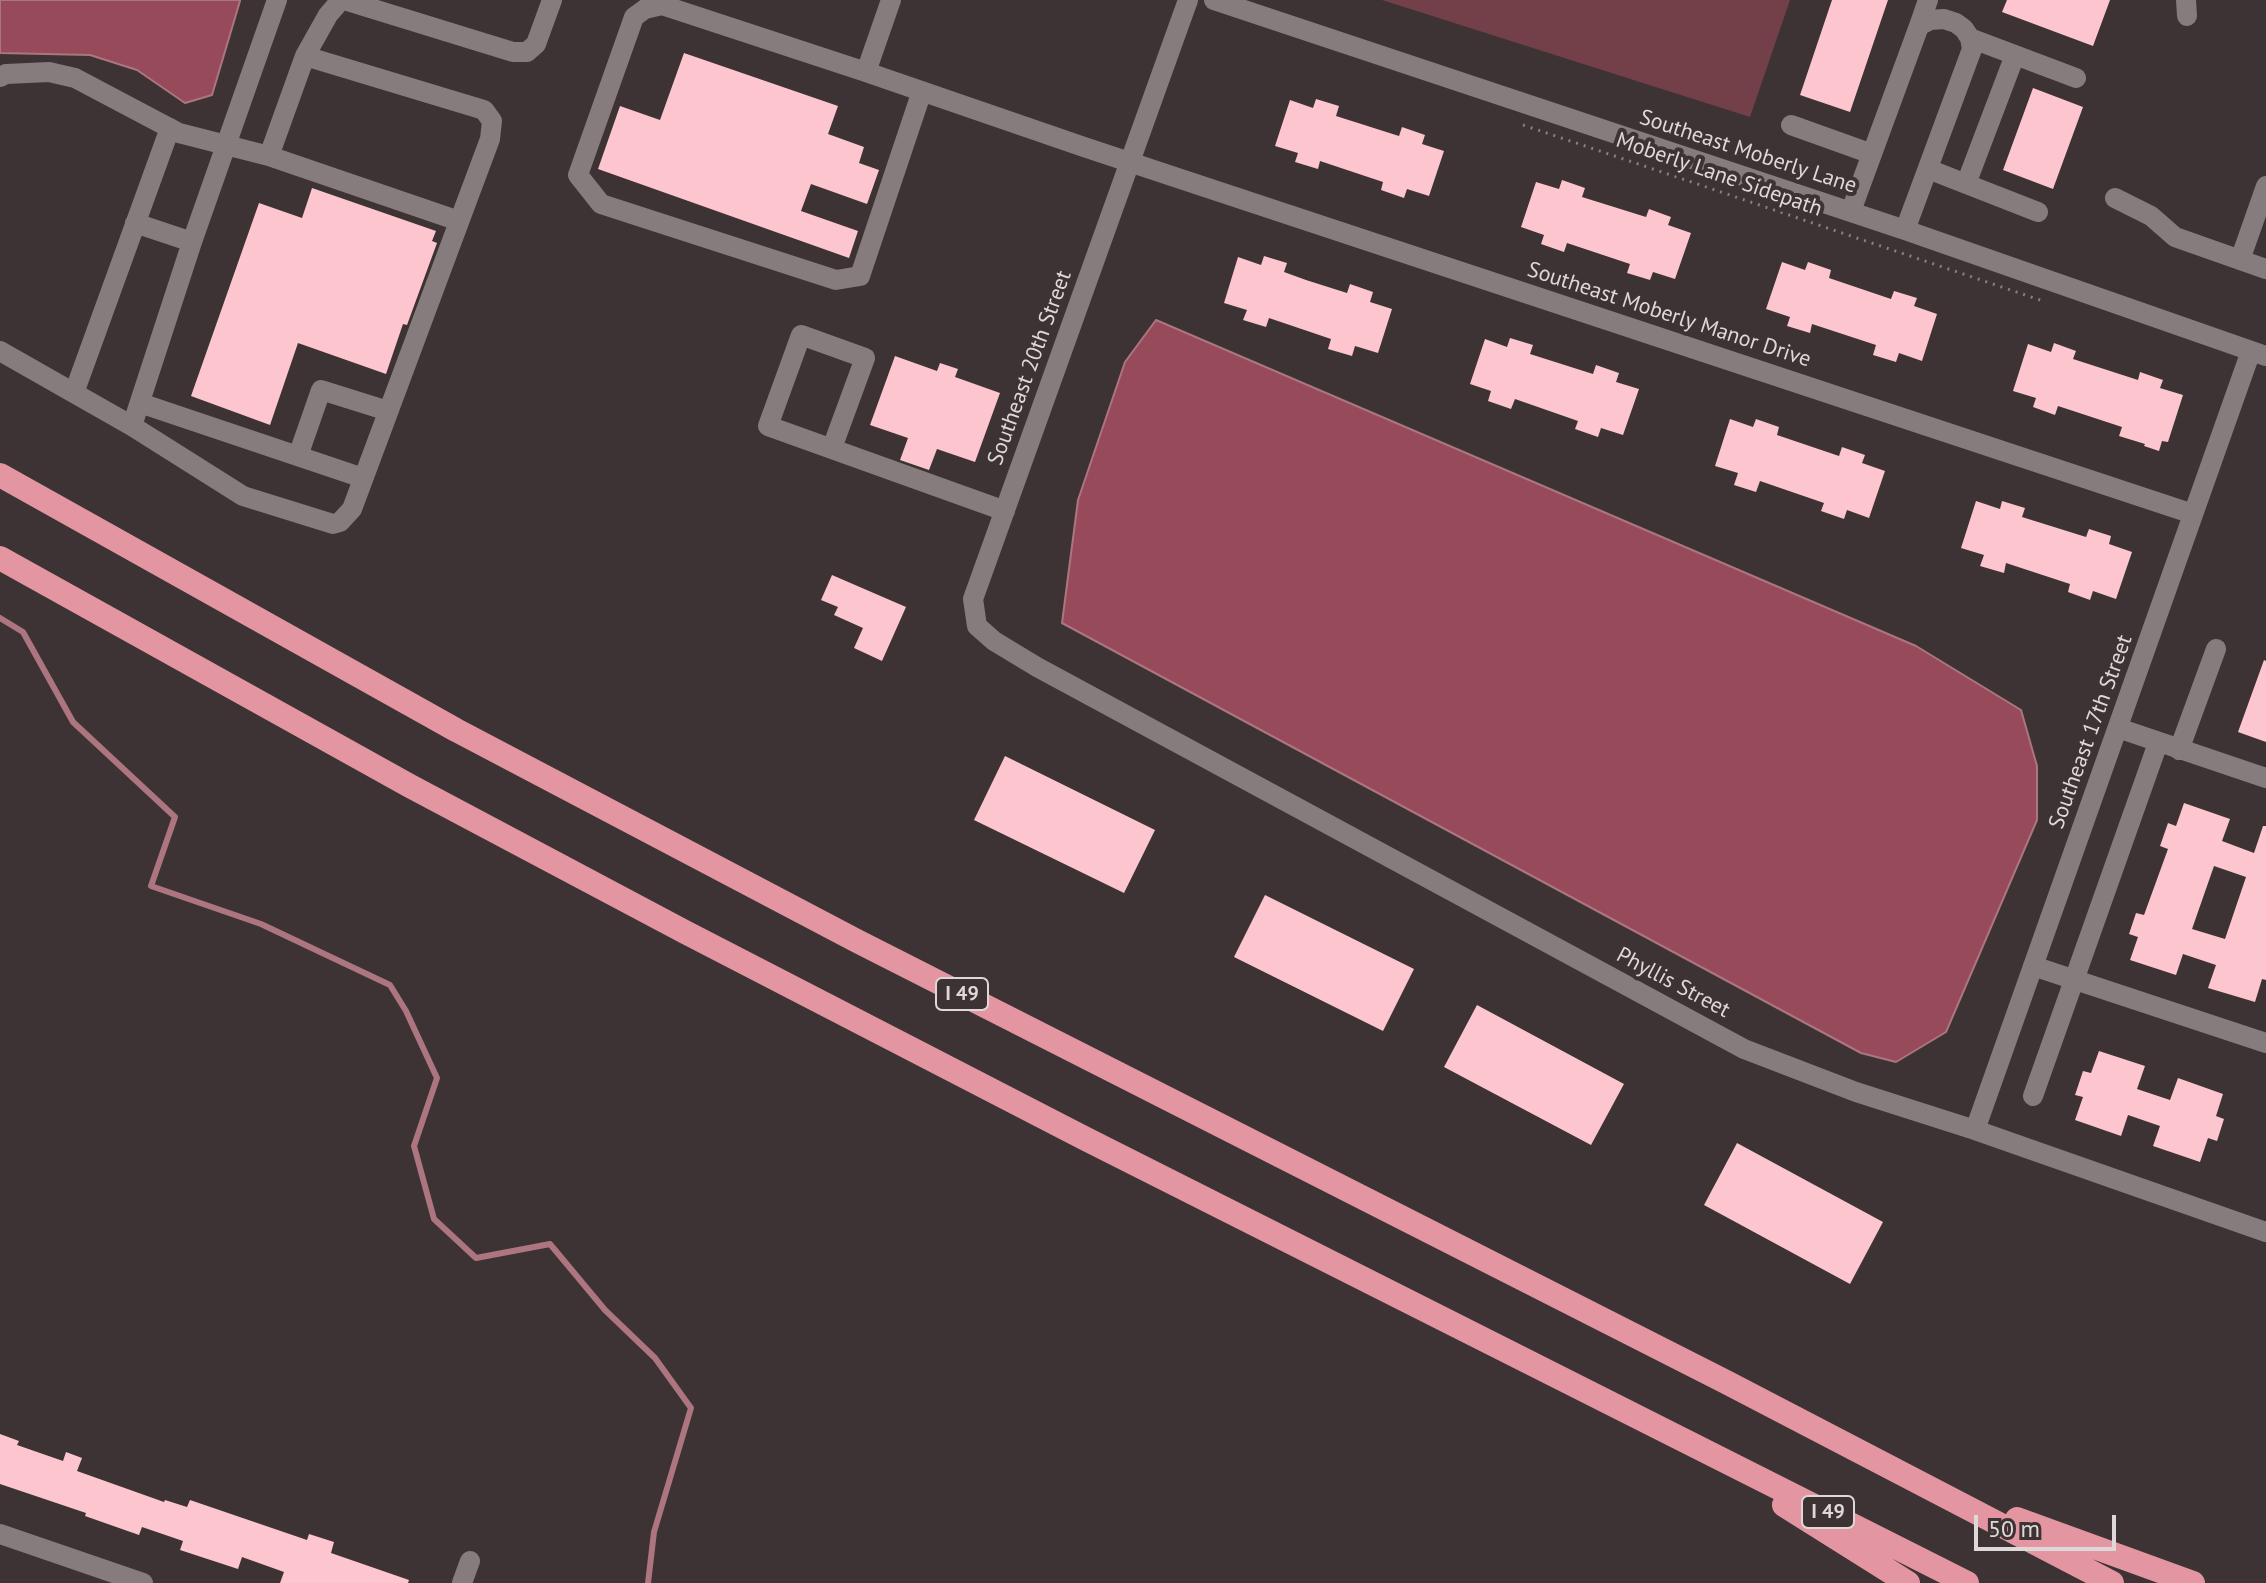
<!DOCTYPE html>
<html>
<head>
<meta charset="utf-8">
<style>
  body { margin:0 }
  #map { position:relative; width:2266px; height:1583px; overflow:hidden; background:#3d3334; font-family:"PT Sans",sans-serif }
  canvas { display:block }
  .scale { position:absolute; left:1974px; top:1515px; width:142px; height:36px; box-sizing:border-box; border:4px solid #ded8d8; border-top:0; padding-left:10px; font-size:24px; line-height:28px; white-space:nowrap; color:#ded8d8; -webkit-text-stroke:6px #3d3334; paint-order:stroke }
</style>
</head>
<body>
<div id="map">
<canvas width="2266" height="1583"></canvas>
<div class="scale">50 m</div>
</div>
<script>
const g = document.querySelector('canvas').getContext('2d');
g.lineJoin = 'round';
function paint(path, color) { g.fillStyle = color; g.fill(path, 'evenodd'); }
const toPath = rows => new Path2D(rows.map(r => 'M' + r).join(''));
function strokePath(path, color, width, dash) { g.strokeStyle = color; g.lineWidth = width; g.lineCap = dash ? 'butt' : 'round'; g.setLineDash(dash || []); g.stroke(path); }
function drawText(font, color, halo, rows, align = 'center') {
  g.font = font + ' "PT Sans",sans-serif'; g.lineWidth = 8; g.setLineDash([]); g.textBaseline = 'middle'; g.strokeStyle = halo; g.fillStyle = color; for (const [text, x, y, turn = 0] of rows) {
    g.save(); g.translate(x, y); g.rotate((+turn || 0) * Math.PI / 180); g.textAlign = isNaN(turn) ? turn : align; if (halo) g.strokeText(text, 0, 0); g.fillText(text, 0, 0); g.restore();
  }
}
paint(toPath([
  [1382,0,1790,0,1750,117]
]), '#734049');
const water = toPath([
  [0,0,240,0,240,1,212,95,185,103,137,70,90,55,0,53,0,0],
  [1156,320,1916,646,2021,710,2037,766,2037,820,1946,1032,1896,1062,1861,1053,1062,623,1078,500,1125,362,1156,320]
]);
paint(water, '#974a59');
strokePath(water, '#ac757f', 2);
strokePath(toPath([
  [0,618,23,632,73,722,175,817,151,886,261,924,390,985,406,1011,437,1078,414,1146,434,1219,476,1258,550,1244,605,1310,655,1358,691,1408,654,1532,648,1583]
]), '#ac757f', 6);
paint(toPath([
  [1832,0,1888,0,1850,112,1800,95],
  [2007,0,2110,0,2093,46,2002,12],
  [684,53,838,106,828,134,864,147,859,163,879,170,867,204,811,184,801,211,858,231,849,258,598,169,620,106,660,120],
  [2033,88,2083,107,2053,189,2003,170],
  [1316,99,1339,106,1336,116,1399,136,1402,127,1425,135,1422,144,1444,151,1429,196,1407,189,1404,198,1381,190,1383,182,1320,161,1318,169,1295,162,1298,153,1275,146,1290,100,1313,108],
  [1562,180,1585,188,1582,197,1646,217,1649,209,1671,217,1668,225,1691,233,1675,279,1653,272,1650,280,1627,273,1630,264,1567,243,1564,252,1541,244,1544,235,1521,227,1536,182,1559,189],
  [312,188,436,231,432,241,437,243,407,325,403,324,386,374,298,343,270,425,191,396,259,203,302,218],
  [1264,256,1287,263,1284,272,1306,280,1347,293,1350,284,1373,292,1370,302,1392,309,1378,353,1355,346,1352,356,1328,349,1331,339,1269,318,1266,327,1243,320,1247,310,1224,303,1238,257,1261,265],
  [1782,262,1805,270,1808,262,1831,270,1829,278,1891,299,1894,291,1917,298,1914,306,1937,314,1922,361,1899,353,1896,362,1873,355,1876,345,1812,324,1810,333,1787,326,1790,317,1766,309],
  [1510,338,1533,345,1530,354,1593,374,1596,365,1619,373,1616,382,1639,389,1623,435,1601,428,1598,437,1575,429,1578,421,1515,399,1511,409,1488,401,1491,391,1470,384,1485,339,1507,347],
  [2054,343,2076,351,2073,359,2138,380,2140,372,2163,380,2160,388,2183,395,2168,442,2162,441,2159,451,2144,446,2145,444,2119,436,2122,427,2058,406,2055,415,2033,407,2036,398,2013,391,2028,344,2051,352],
  [895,356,937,371,940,363,958,369,955,377,1000,393,975,462,937,449,929,470,900,460,908,438,870,425],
  [1730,419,1753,427,1756,419,1779,427,1777,435,1839,456,1842,447,1865,455,1862,463,1885,471,1869,518,1847,510,1844,519,1821,511,1824,503,1760,481,1756,492,1734,485,1738,473,1715,466],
  [1976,501,2000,509,2002,501,2025,508,2022,517,2086,537,2089,529,2111,536,2109,544,2132,552,2116,599,2093,591,2090,600,2068,592,2070,584,2006,563,2004,573,1980,566,1984,555,1961,548],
  [832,575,906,607,882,661,854,648,863,628,834,615,838,607,821,600],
  [2264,660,2266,661,2266,742,2238,732],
  [1005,756,1155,830,1124,893,974,820],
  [2184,803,2230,819,2222,841,2254,853,2263,826,2266,826,2266,980,2262,979,2255,1002,2208,988,2216,965,2183,954,2176,975,2130,960,2138,937,2129,934,2136,913,2144,915,2168,849,2160,846,2168,823,2176,826],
  [2214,866,2246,877,2225,939,2192,929],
  [1265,895,1414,969,1383,1031,1234,957],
  [1477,1005,1624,1084,1591,1145,1444,1067],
  [2099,1051,2145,1066,2137,1089,2170,1100,2178,1078,2223,1094,2216,1116,2224,1119,2217,1141,2208,1138,2200,1162,2153,1146,2160,1126,2128,1115,2121,1136,2075,1120,2083,1097,2075,1095,2083,1071,2091,1073],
  [1737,1143,1883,1222,1850,1284,1704,1205],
  [0,1434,19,1441,17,1445,63,1461,66,1452,82,1458,77,1471,164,1502,165,1500,187,1507,190,1500,307,1540,309,1534,334,1542,331,1553,409,1580,408,1583,280,1583,284,1572,242,1557,238,1569,180,1550,183,1541,142,1527,139,1535,85,1516,86,1513,0,1484]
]), '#fdc6ce');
strokePath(toPath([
  [1523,125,2046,302]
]), '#887f80', 3, [2, 6]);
strokePath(toPath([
  [277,0,192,242,132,426,243,496,333,524,340,522,352,509,490,139,492,121,484,110,305,56,328,15,341,0],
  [344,0,513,52,527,52,536,44,552,0],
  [891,0,866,72,1084,147,2193,514],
  [1188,0,973,599,977,626,994,641,1037,667,1744,1049,1856,1092,1975,1130,2266,1232],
  [1214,0,1905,230,2266,356],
  [2186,0,2187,16],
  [1919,26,1928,0],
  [1970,38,2076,78],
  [866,72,662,5,645,9,634,17,578,175,601,204,836,280,860,276,922,91],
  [0,77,6,74,49,72,75,78,179,133,269,156,305,56],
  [1791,125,1872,154],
  [269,156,459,221],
  [1928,169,2038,212],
  [1966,184,2015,55],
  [2115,198,2151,216,2175,237,2266,269],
  [1851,211,1919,26,1930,20,1944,19,1956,23,1964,29,1970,38,1972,49,1905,230],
  [135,223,192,242],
  [2240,260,2266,186],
  [0,351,132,426],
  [74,393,170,128],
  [140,403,363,478],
  [832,448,865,358,801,335,768,426,1005,511],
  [298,456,321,390,388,411],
  [2118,728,2266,778],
  [2179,750,2216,649],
  [2033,966,2266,1043],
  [2033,1096,2158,743],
  [1975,1130,2251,351],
  [0,1534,143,1583],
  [462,1583,470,1561]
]), '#877c7d', 20);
strokePath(toPath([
  [0,475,456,730,857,941,1726,1382,2112,1583],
  [0,558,410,786,685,932,1084,1138,1967,1583],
  [1784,1505,1908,1583],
  [2017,1519,2193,1583]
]), '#e395a1', 24);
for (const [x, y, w] of [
  [962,994,52],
  [1828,1512,52]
]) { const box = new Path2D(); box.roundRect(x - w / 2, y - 16, w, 32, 6); g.fillStyle = '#3d3334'; g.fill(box); strokePath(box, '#ded8d8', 2); }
drawText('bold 20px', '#ded8d8', null, [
  ["I 49",962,994],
  ["I 49",1828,1512]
]);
drawText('22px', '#ded8d8', '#3d3334', [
  ["Southeast Moberly Lane",1748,152,18],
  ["Moberly Lane Sidepath",1719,175,19],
  ["Southeast Moberly Manor Drive",1669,315,18],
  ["Southeast 20th Street",1030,368,-70],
  ["Southeast 17th Street",2091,732,-70],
  ["Phyllis Street",1673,983,28]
]);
</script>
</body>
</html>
